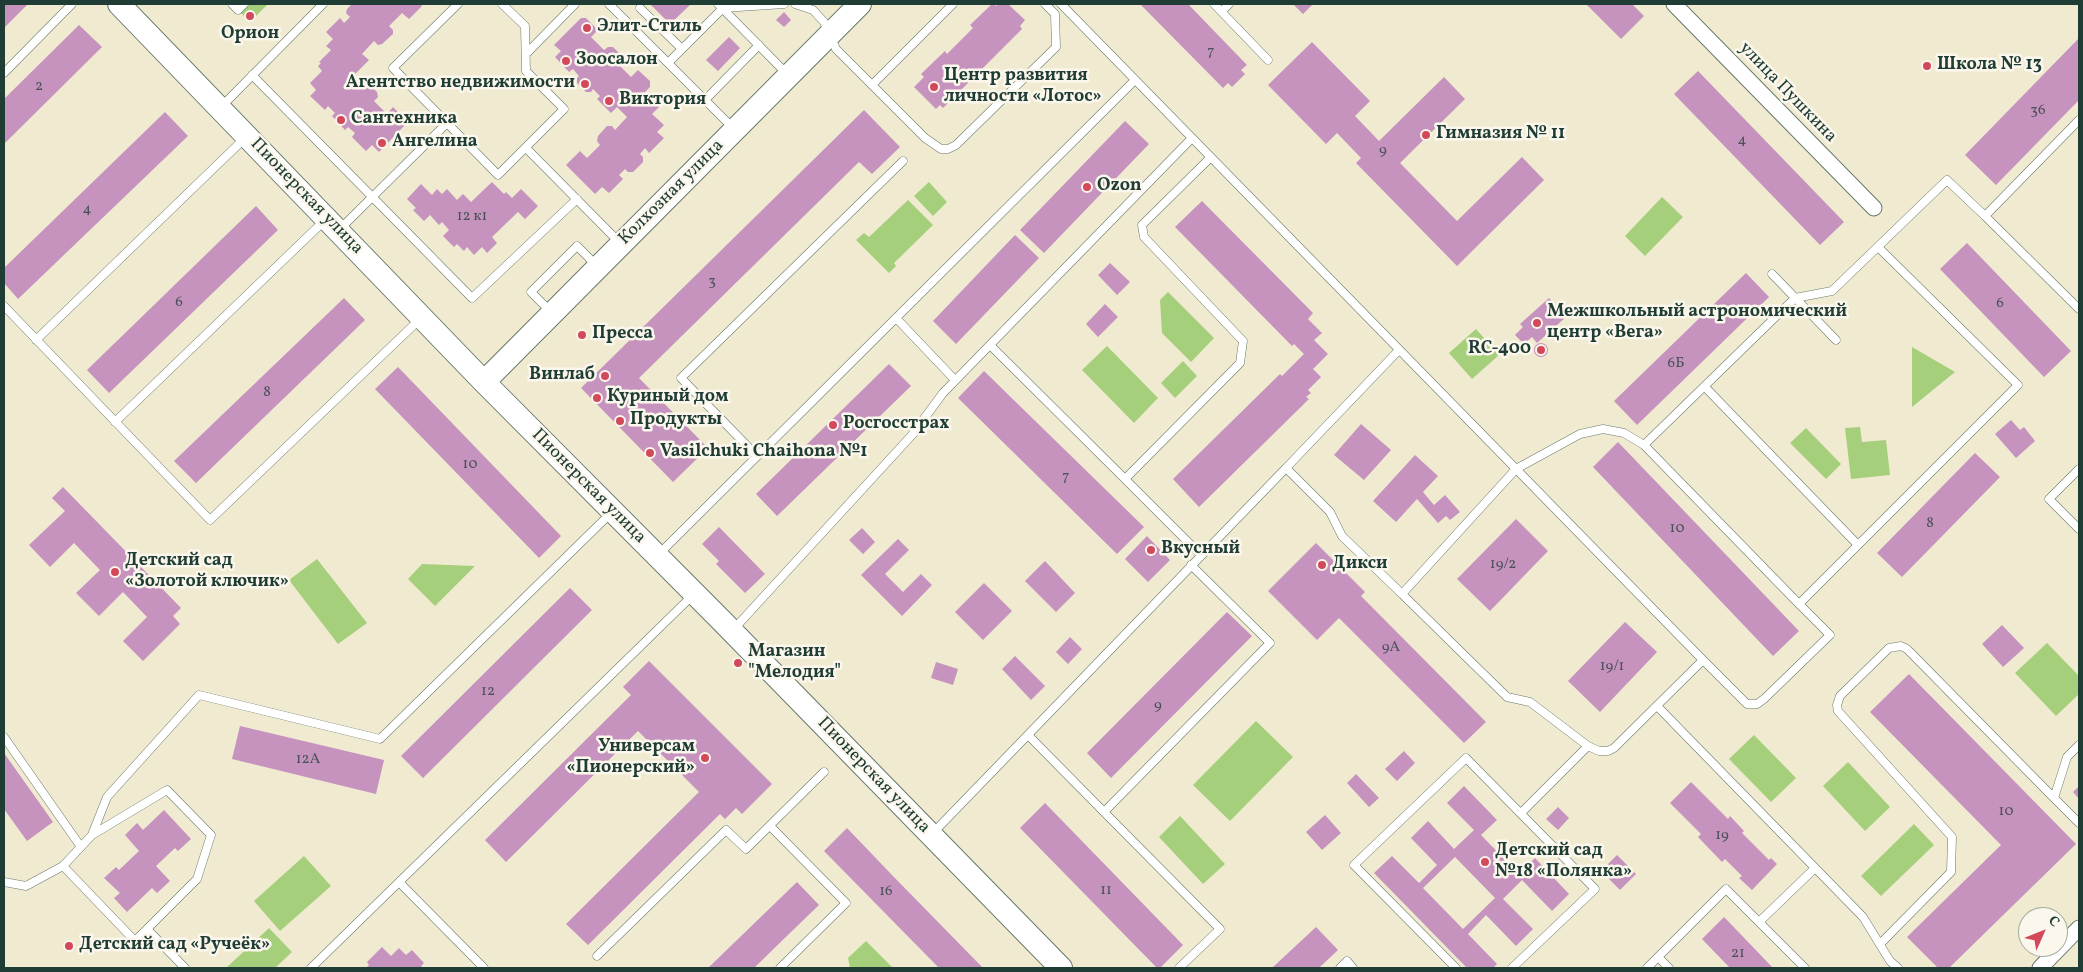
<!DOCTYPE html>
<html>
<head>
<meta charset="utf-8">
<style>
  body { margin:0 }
  #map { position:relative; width:2083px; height:972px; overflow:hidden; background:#f0ead1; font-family:Vollkorn,serif }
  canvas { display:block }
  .frame { position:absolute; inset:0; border:5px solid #1f3d34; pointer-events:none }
  .north { position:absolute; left:2018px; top:907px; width:50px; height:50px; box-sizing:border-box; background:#fbf7ec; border:1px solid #a3ada2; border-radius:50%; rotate:46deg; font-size:14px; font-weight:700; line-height:20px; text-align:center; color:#1f3d34 }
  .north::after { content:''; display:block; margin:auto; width:18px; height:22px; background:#d1495b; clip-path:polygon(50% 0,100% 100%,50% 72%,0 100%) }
</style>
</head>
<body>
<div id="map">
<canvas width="2083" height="972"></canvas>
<div class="frame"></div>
<div class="north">С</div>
</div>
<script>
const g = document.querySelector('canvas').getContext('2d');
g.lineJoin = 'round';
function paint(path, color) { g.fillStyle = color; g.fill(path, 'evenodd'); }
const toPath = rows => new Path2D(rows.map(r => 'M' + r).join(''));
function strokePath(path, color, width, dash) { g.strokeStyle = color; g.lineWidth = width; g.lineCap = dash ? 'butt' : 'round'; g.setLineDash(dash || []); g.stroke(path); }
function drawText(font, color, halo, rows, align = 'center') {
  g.font = font + ' Vollkorn,serif'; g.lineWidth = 5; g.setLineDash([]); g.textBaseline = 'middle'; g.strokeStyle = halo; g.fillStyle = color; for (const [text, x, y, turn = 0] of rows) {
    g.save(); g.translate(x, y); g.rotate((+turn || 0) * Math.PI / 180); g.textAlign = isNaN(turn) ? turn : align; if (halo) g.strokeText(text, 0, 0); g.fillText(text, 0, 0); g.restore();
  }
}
paint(toPath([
  [232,4,268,4,250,22],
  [929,182,947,202,933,216,914,196],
  [1662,197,1683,217,1645,256,1625,236],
  [908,200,933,225,894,263,896,266,889,273,856,240,864,233,869,237],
  [1168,292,1214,338,1191,362,1162,333,1160,300],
  [1476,329,1499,355,1472,379,1449,353],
  [1107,346,1158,398,1134,423,1082,370],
  [1912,347,1955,372,1912,407],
  [1183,361,1197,376,1175,398,1161,383],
  [1860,427,1862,442,1886,440,1890,475,1851,479,1845,428],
  [1806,428,1841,464,1826,479,1790,443],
  [317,559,367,623,338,644,289,580],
  [422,564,475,566,435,606,408,579],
  [2047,643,2079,676,2079,694,2056,716,2015,673],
  [1256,721,1293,757,1230,821,1193,785],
  [1754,735,1796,778,1771,802,1729,759],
  [1848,762,1890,807,1865,831,1823,786],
  [1180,816,1225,864,1203,884,1159,837],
  [1914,824,1934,845,1881,896,1861,876],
  [304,856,331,886,280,931,254,901],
  [269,928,292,952,275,968,226,968],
  [866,941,893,968,850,968,848,958]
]), '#a5cf7b');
paint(toPath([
  [4,4,28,4,4,28],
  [352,4,420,4,422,6,409,19,402,13,389,26,393,30,393,34,382,44,378,45,374,41,362,54,369,60,355,74,352,72,348,76,359,86,363,82,368,83,377,92,378,97,374,101,387,114,393,107,405,119,405,125,379,152,372,145,366,151,352,137,355,133,348,127,345,130,332,116,335,113,328,106,325,110,310,96,316,90,310,83,322,71,318,66,321,63,319,62,331,50,326,46,333,39,326,32,340,18,344,23,350,17,346,13,347,9],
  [650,4,691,4,670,24],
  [992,4,996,6,998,4,1008,4,1025,20,1020,26,1022,29,943,108,940,105,936,109,914,87,924,77,921,74,945,51,947,54,973,28,970,25],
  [1140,4,1188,4,1247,65,1241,70,1245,74,1232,87,1228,83,1223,88],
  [1293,4,1313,4,1303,14],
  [1586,4,1632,4,1644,16,1621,39],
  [784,12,791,20,784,27,776,20],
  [581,18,586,18,598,30,591,37,604,50,608,47,613,47,622,56,623,62,619,65,631,77,638,70,650,81,650,87,644,93,659,107,652,114,664,125,657,132,664,138,649,153,645,148,640,154,643,157,643,162,633,172,628,172,625,169,619,175,623,179,609,193,602,187,595,194,566,165,580,151,587,158,600,145,597,141,598,136,607,126,612,126,615,130,627,117,617,107,611,113,597,99,600,96,593,89,591,92,586,92,577,83,577,78,579,76,573,69,569,72,555,57,561,51,554,45],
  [79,25,102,47,4,144,4,99],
  [729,37,740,48,718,71,706,60],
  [2079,38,2079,100,1996,185,1965,155],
  [1312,42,1370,101,1355,116,1379,141,1444,77,1465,99,1400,163,1457,221,1522,157,1544,180,1457,266,1356,163,1361,158,1337,133,1326,144,1268,85],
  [1698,71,1844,222,1820,245,1674,94],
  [864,110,900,147,872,174,859,162,639,378,708,448,673,482,581,388],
  [165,112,188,136,18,299,4,283,4,268],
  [1125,121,1149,144,1044,253,1020,230],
  [492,182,504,194,506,192,512,198,521,189,538,206,525,219,518,212,492,237,497,243,487,253,482,247,474,255,467,247,464,251,457,244,454,247,443,236,449,230,442,222,439,225,430,215,424,221,413,210,416,208,407,199,421,184,432,195,437,189,442,194,447,189,457,200,463,194,471,202],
  [1202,201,1313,313,1308,319,1322,333,1314,340,1328,354,1313,369,1321,377,1308,390,1311,393,1306,397,1309,399,1199,507,1173,479,1280,374,1282,376,1304,354,1294,344,1292,346,1175,227],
  [256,206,278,230,109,393,87,370],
  [1015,235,1039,258,956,344,933,321],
  [1967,243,2071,351,2044,377,1940,269],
  [1110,263,1130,282,1117,295,1098,275],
  [1746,273,1769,297,1637,425,1614,401],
  [344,298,365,320,196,483,174,461],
  [1549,298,1566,317,1537,343,1532,337,1524,344,1515,335,1523,327,1520,324],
  [1105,304,1118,317,1098,337,1086,324],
  '1534 350a7 7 0 1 1 14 0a7 7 0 1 1-14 0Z',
  [889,364,911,386,777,516,756,494],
  [398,367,561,536,539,558,375,389],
  [984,371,1144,527,1117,554,958,398],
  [2011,420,2020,430,2024,427,2035,441,2016,458,1995,434],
  [1361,424,1391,450,1364,480,1334,455],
  [1618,442,1799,631,1773,656,1593,467],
  [1975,453,2000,477,1902,577,1877,553],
  [1415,455,1438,476,1423,492,1434,505,1445,495,1460,512,1450,520,1446,516,1438,523,1417,499,1396,522,1373,501],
  [63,487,181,608,173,616,180,624,143,661,123,641,147,617,123,592,99,616,76,593,100,570,74,543,50,567,29,545,65,511,52,498],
  [1516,519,1548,551,1490,611,1457,579],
  [719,527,765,574,745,593,716,564,719,561,702,544],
  [862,528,875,542,863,554,849,540],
  [1147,536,1170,560,1148,582,1125,559],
  [898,539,909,550,885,574,903,592,921,574,932,585,902,616,861,575],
  [1316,543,1365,592,1361,596,1486,722,1464,743,1339,618,1317,640,1268,591],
  [1045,561,1075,593,1056,612,1025,581],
  [984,583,1012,611,983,640,955,612],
  [570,588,592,610,423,778,401,756],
  [1227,612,1252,636,1111,778,1087,753],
  [1625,622,1657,652,1600,712,1568,681],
  [2002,625,2024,648,2003,667,1982,644],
  [1070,637,1082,649,1068,664,1056,652],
  [1015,656,1045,686,1031,700,1002,669],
  [649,661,772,784,742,814,736,808,725,819,720,814,588,945,566,924,699,792,638,731,506,862,485,840,631,695,623,687],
  [936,662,958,669,953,685,931,678],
  [1909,674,2076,844,1949,968,1938,968,1907,937,2001,845,1870,712],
  [240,726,384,760,376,794,232,759],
  [1404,751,1415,763,1397,781,1385,769],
  [4,753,53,822,27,841,4,809],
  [1356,774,1379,798,1369,807,1347,783],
  [1691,782,1728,819,1730,816,1744,831,1742,833,1769,860,1771,858,1777,864,1752,890,1739,878,1742,876,1725,859,1722,862,1698,837,1701,834,1670,803],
  [1464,786,1497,820,1481,835,1519,874,1535,858,1569,894,1552,911,1522,880,1503,899,1533,929,1516,946,1486,915,1468,934,1497,964,1493,968,1467,968,1374,873,1392,856,1419,883,1437,865,1411,838,1428,821,1454,849,1474,830,1447,803],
  [1455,857,1495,898,1463,929,1423,888],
  [2079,786,2079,799,2073,792],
  [1045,803,1183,945,1160,968,1157,968,1020,828],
  [1558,807,1569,818,1558,830,1546,819],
  [164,810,191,839,178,851,175,848,156,866,170,881,157,893,152,888,127,912,114,898,120,893,104,878,116,867,119,870,139,851,125,835,137,823,143,830],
  [1325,815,1341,833,1322,850,1306,832],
  [847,828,891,874,983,968,939,968,824,851],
  [1617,855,1636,874,1620,890,1601,871],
  [797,882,819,905,791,932,754,968,708,968],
  [1724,917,1726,919,1773,968,1730,968,1702,939],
  [1316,927,1338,950,1321,966,1319,968,1272,968],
  [382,947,391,956,399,948,406,955,412,950,424,963,421,966,423,968,366,968,369,965,367,962]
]), '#c692be');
const lane = toPath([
  [232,4,238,10,244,4],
  [458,4,393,68,498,175,564,109,526,71,525,26,502,4],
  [609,4,733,128],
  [718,4,787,74],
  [795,4,813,10,824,22,836,49,925,138,941,149,948,149,956,145,1056,47,1055,14,1045,4],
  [1061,4,1703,660,1747,704,1757,704,1764,699,1830,635,1799,604,2018,385,1879,248],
  [1214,4,1268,60],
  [640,8,682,49],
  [1222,11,1229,4],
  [526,54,575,4],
  [668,63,723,8,784,4],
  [4,73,72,4],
  [252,75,472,298,577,199],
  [872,85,953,4],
  [705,100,759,45],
  [221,107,323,4],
  [526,148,619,242],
  [1985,216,2079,309],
  [339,230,447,123],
  [1772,274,1836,340],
  [4,306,210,520,421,318],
  [551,312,531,292,577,246,596,265],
  [896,318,955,380],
  [36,340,245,138],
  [990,345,1125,479],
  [1705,387,1858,545],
  [115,422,325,220],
  [1644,445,1799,604],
  [757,456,681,378,903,161],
  [1286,468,1399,350],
  [2079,469,2049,499,2079,529],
  [658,555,1135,80],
  [1201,555,1125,479,1240,363,1243,341,1144,237,1142,225,1211,157],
  [1402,594,1507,697,1530,702,1588,746,1599,751,1608,751,1614,748,1703,660],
  [733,630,912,435,943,393,1192,138],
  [1657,706,1863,917,1890,961,1898,968],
  [1028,735,1104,812,1270,643,1191,565],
  [4,737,81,847],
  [2079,745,2067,757,2054,798,2079,823],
  [1104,812,1220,929,1179,968],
  [1521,813,1588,746],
  [770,826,846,903,780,968],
  [932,834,1286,468,1330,512,1342,536,1402,594,1516,469,1580,434,1603,429,1624,433,1644,445,1795,298,1832,291,1947,180,1985,216,2079,120],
  [92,835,167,790,211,835,197,879,135,941,63,866,92,835,107,797,199,695,380,739,611,513],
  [4,882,26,886,63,866],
  [399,882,484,968],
  [147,929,185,968],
  [1880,944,1951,872,1952,837,1838,711,1837,705,1840,696,1889,648,1901,646,1907,649,2054,798],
  [597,956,726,830,746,849,824,772],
  [1658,957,1669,968],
  [311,968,693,595],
  [1340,968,1347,961,1353,968],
  [1456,968,1354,865,1466,758,1595,889,1512,968],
  [1647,968,1726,889,1759,922],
  [1805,968,1759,922,1815,868]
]);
const street = toPath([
  [1674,4,1874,208],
  [2040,968,2079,928]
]);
const secondary = toPath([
  [119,4,484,382,722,621,1061,968],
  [484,382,860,4]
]);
strokePath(lane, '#687a6b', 9);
strokePath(street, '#687a6b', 17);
strokePath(secondary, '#687a6b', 24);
strokePath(lane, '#fff', 8);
strokePath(street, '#fff', 15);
strokePath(secondary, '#fff', 22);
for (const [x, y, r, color] of [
  [250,16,5,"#d1495b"],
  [587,28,5,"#d1495b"],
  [566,61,5,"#d1495b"],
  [1927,66,5,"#d1495b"],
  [585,84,5,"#d1495b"],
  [934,87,5,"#d1495b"],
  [609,101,5,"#d1495b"],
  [341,120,5,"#d1495b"],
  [1426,135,5,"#d1495b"],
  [382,143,5,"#d1495b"],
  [1087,187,5,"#d1495b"],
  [1537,323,5,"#d1495b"],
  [582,335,5,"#d1495b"],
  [1541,350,5,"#d1495b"],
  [605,376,5,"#d1495b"],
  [597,398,5,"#d1495b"],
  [620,421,5,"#d1495b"],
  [833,425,5,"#d1495b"],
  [650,453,5,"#d1495b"],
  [1151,550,5,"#d1495b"],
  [1322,565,5,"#d1495b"],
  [115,572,5,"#d1495b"],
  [738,663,5,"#d1495b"],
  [705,758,5,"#d1495b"],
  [1485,862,5,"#d1495b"],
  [69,946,5,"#d1495b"]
]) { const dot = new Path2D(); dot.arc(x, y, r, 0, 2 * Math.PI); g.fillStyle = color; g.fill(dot); strokePath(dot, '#fbf7ec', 2); }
drawText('15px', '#495256', null, [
  ["7",1211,52],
  ["2",39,87],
  ["36",2038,111],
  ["4",1742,141],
  ["9",1383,151],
  ["4",87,210],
  ["12 к1",472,217],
  ["3",712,282],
  ["6",179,303],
  ["6",2000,304],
  ["6Б",1676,364],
  ["8",267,393],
  ["10",470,465],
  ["7",1066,477],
  ["8",1930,524],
  ["10",1677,529],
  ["19/2",1503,565],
  ["9А",1391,648],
  ["19/1",1612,667],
  ["12",488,692],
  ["9",1158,706],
  ["12А",308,760],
  ["10",2006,812],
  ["19",1722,836],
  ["11",1106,891],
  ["16",886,892],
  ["21",1738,954]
]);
drawText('bold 18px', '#1f3d34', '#fbf7ec', [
  ["Элит-Cтиль",597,28],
  ["Орион",250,35,"center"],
  ["Зоосалон",576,61],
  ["Школа № 13",1937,66],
  ["Центр развития",944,77],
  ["личности «Лотос»",944,98],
  ["Агентство недвижимости",575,84,"right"],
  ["Виктория",619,101],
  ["Сантехника",351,120],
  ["Гимназия № 11",1436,135],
  ["Ангелина",392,143],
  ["Ozon",1097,187],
  ["Межшкольный астрономический",1547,313],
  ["центр «Вега»",1547,334],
  ["Пресса",592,335],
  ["RC-400",1531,350,"right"],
  ["Винлаб",595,376,"right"],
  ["Куриный дом",607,398],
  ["Продукты",630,421],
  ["Росгосстрах",843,425],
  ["Vasilchuki Chaihona №1",660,453],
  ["Вкусный",1161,550],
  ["Детский сад",125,562],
  ["«Золотой ключик»",125,583],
  ["Дикси",1332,565],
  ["Магазин",748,653],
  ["\"Мелодия\"",748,674],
  ["Универсам",695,748,"right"],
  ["«Пионерский»",695,769,"right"],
  ["Детский сад",1495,852],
  ["№18 «Полянка»",1495,873],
  ["Детский сад «Ручеёк»",79,946]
], 'left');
drawText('18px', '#1f3d34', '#fbf7ec', [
  ["улица Пушкина",1787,93,46],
  ["Колхозная улица",672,193,-45],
  ["Пионерская улица",306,197,46],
  ["Пионерская улица",588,487,45],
  ["Пионерская улица",873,776,46]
]);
</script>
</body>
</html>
